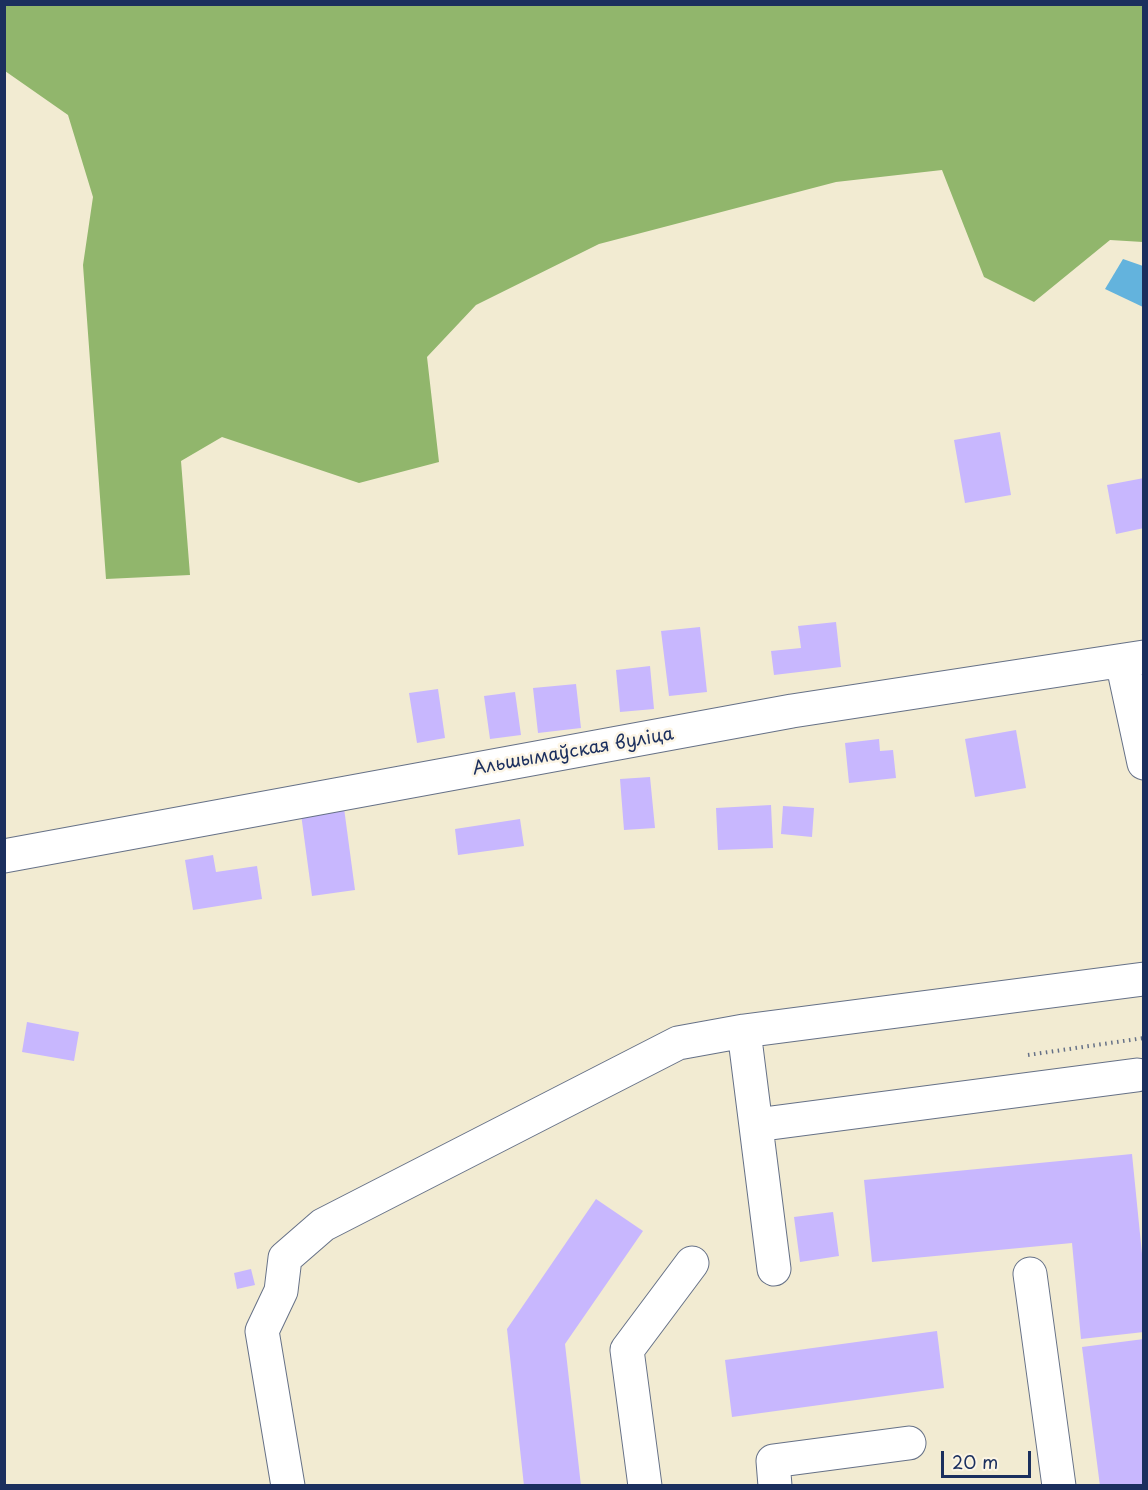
<!DOCTYPE html>
<html>
<head>
<meta charset="utf-8">
<style>
  body { margin:0 }
  #map { position:relative; width:1148px; height:1490px; overflow:hidden; background:#f2ebd2; font-family:"Playpen Sans",sans-serif }
  canvas { display:block }
  .frame { position:absolute; inset:0; border:6px solid #1b2f5e; pointer-events:none }
  .scale { position:absolute; left:941px; top:1451px; width:90px; height:27px; box-sizing:border-box; border:3px solid #1b2f5e; border-top:0; padding-left:8px; font-size:18px; line-height:21px; white-space:nowrap; color:#1b2f5e; -webkit-text-stroke:4px #fcf5e5; paint-order:stroke }
</style>
</head>
<body>
<div id="map">
<canvas width="1148" height="1490"></canvas>
<div class="frame"></div>
<div class="scale">20 m</div>
</div>
<script>
const g = document.querySelector('canvas').getContext('2d');
g.lineJoin = 'round';
function paint(path, color) { g.fillStyle = color; g.fill(path, 'evenodd'); }
const toPath = rows => new Path2D(rows.map(r => 'M' + r).join(''));
function strokePath(path, color, width, dash) { g.strokeStyle = color; g.lineWidth = width; g.lineCap = dash ? 'butt' : 'round'; g.setLineDash(dash || []); g.stroke(path); }
function drawText(font, color, halo, rows, align = 'center') {
  g.font = font + ' "Playpen Sans",sans-serif'; g.lineWidth = 5; g.setLineDash([]); g.textBaseline = 'middle'; g.strokeStyle = halo; g.fillStyle = color; for (const [text, x, y, turn = 0] of rows) {
    g.save(); g.translate(x, y); g.rotate((+turn || 0) * Math.PI / 180); g.textAlign = isNaN(turn) ? turn : align; if (halo) g.strokeText(text, 0, 0); g.fillText(text, 0, 0); g.restore();
  }
}
paint(toPath([
  [5,4,1143,5,1143,242,1110,240,1034,302,984,277,942,170,836,182,599,244,476,305,427,357,439,462,359,483,222,437,181,461,190,575,106,579,83,265,93,197,68,115,5,71]
]), '#91b66c');
paint(toPath([
  [1123,259,1143,266,1143,307,1105,289]
]), '#63b3dd');
paint(toPath([
  [1000,432,1011,495,965,503,954,440],
  [1144,478,1144,528,1116,534,1107,485],
  [836,622,841,667,774,675,771,651,801,648,798,626],
  [700,627,707,692,669,696,661,631],
  [650,666,654,709,620,712,616,670],
  [576,684,581,728,538,733,533,688],
  [438,689,445,738,417,743,409,693],
  [515,692,521,735,490,739,484,696],
  [1016,730,1026,788,975,797,965,739],
  [879,739,880,751,893,750,896,778,849,783,845,743],
  [650,777,655,828,624,830,620,779],
  [771,805,773,848,718,850,716,808],
  [783,806,814,808,812,837,781,834],
  [344,808,355,890,312,896,301,814],
  [520,819,524,846,458,855,455,829],
  [213,855,216,872,257,866,262,899,193,910,185,860],
  [27,1022,79,1032,74,1061,22,1052],
  [1132,1154,1144,1274,1144,1332,1081,1339,1072,1243,872,1262,864,1180],
  [596,1199,643,1231,565,1344,581,1486,524,1486,507,1329],
  [833,1212,839,1256,800,1262,794,1217],
  [251,1269,255,1285,237,1289,234,1273],
  [937,1331,944,1388,732,1417,725,1360],
  [1144,1339,1144,1486,1100,1486,1082,1347]
]), '#c8b7fe');
const minor = toPath([
  [1122,661,1144,763],
  [4,856,792,711,1144,657],
  [744,1031,774,1269],
  [756,1125,1137,1075],
  [1030,1274,1059,1486],
  [288,1486,262,1331,281,1291,285,1258,323,1225,678,1043,744,1031,1144,979],
  [645,1486,627,1350,692,1263],
  [775,1486,773,1461,909,1443]
]);
strokePath(minor, '#667187', 35);
strokePath(toPath([
  [1028,1055,1144,1038]
]), '#667187', 4, [1.5, 4.5]);
strokePath(minor, '#fff', 33);
drawText('18px', '#1b2f5e', '#fcf5e5', [
  ["Альшымаўская вуліца",573,752,-10]
]);
</script>
</body>
</html>
